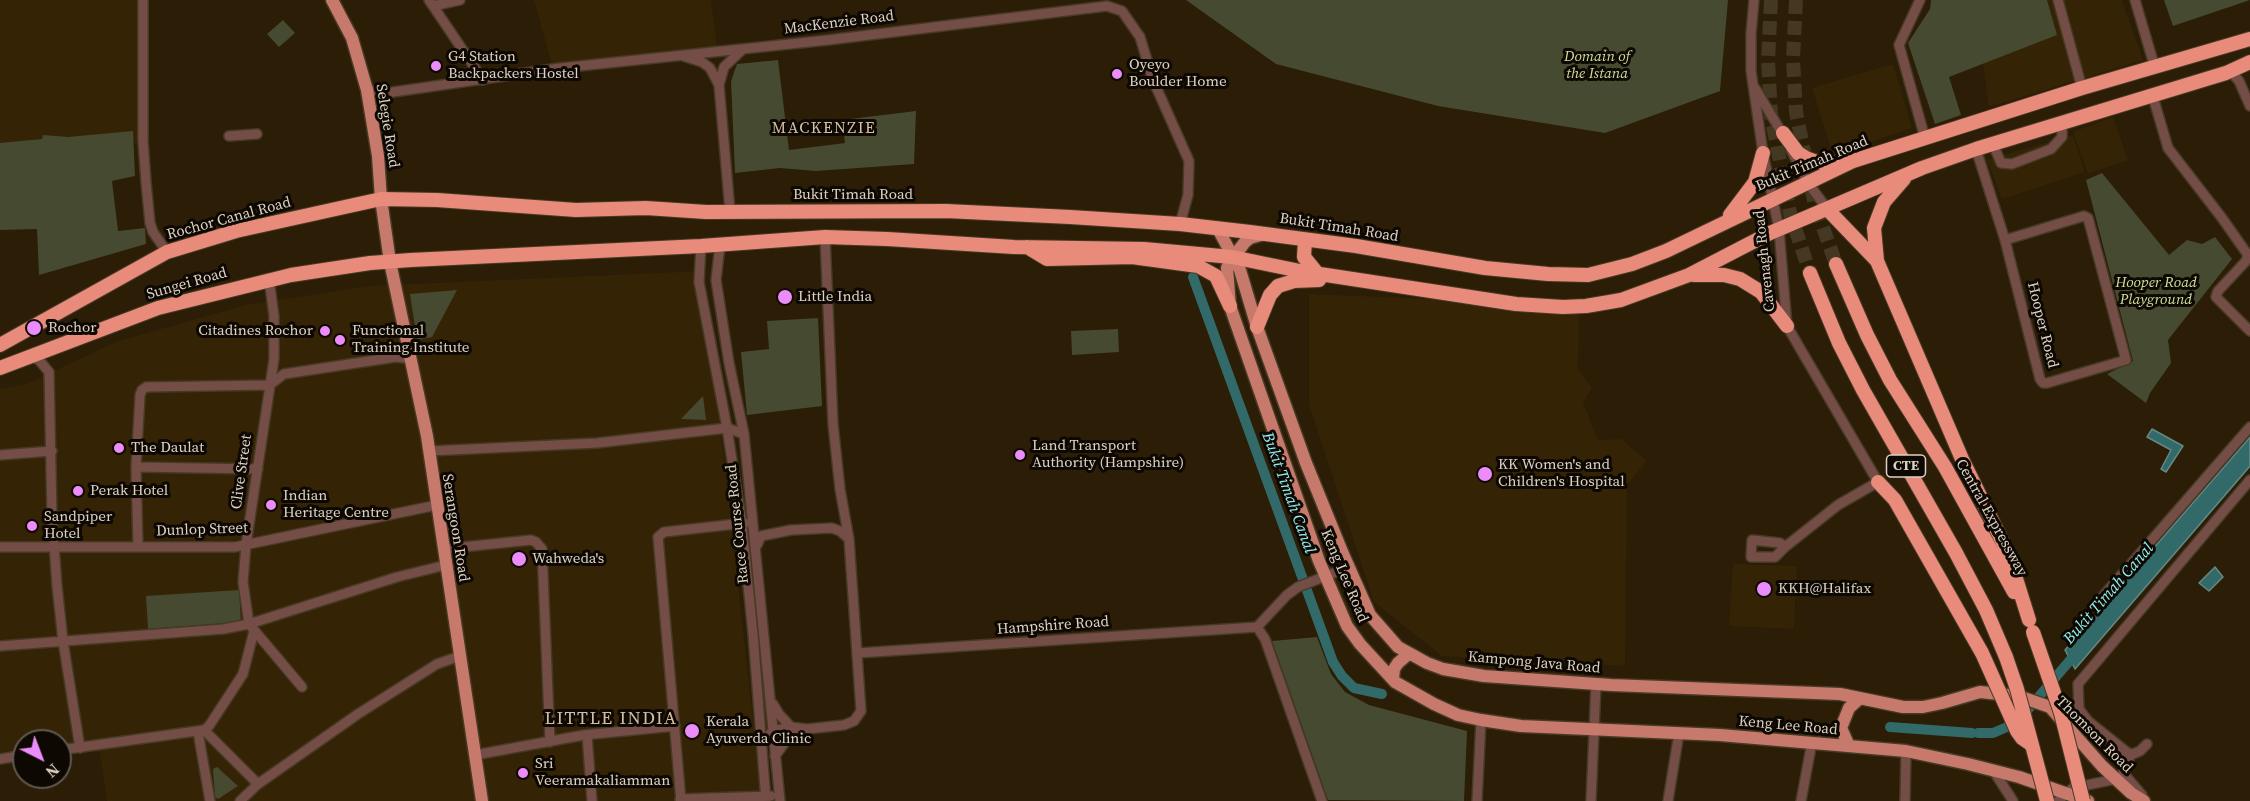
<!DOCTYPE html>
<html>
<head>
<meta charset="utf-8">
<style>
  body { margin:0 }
  #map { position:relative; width:2250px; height:801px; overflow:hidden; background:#2b1d06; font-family:"Source Serif 4",serif }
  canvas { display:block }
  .north { position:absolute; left:12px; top:729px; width:60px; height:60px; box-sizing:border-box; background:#0e0802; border:2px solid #605950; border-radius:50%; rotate:138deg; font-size:16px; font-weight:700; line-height:24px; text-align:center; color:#dbd2c5 }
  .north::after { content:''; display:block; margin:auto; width:21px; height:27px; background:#ec8cfb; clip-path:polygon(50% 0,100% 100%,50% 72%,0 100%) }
</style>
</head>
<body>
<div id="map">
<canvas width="2250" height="801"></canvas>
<div class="north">N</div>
</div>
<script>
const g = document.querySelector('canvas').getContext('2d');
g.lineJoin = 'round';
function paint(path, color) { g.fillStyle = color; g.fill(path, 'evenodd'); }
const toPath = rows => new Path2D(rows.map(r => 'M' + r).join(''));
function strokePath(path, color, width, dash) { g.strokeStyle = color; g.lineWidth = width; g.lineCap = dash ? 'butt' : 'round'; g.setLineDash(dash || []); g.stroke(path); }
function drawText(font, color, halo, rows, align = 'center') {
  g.font = font + ' "Source Serif 4",serif'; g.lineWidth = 6; g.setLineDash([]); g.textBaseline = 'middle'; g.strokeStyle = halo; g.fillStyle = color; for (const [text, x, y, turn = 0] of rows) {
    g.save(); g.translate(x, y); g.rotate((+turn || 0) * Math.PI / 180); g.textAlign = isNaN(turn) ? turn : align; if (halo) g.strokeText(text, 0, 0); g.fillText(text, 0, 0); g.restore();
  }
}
paint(toPath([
  [0,0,139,0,141,143,0,162],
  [534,0,711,0,717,48,552,65],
  [2047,0,2122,0,2143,60,1989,107,1983,63,2056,35],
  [1893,64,1912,128,1833,155,1812,88],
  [2113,117,2128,160,2088,174,2073,132],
  [2073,135,2085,172,2002,199,1987,160],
  [703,271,761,792,710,801,107,801,100,752,79,751,60,754,60,741,24,741,24,760,0,764,0,389,24,385,118,341,246,305,369,286],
  [1309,294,1579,305,1578,369,1592,388,1583,402,1598,440,1621,439,1647,461,1627,485,1625,666,1442,656,1374,602,1309,405],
  [1733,564,1797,566,1794,629,1729,626]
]), '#352305');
paint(toPath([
  [1186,0,1728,0,1720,91,1605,133,1438,106,1276,64],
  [1931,0,2047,0,2057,35,1949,77,1961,115,1935,124,1908,43,1930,9],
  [2164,0,2250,0,2173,26],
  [283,20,295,33,279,47,267,34],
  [778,60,789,150,845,143,842,120,916,111,914,164,816,171,780,168,735,173,731,81,737,64],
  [133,131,135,176,112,181,118,231,145,228,146,244,39,275,37,229,0,230,0,143,42,139,43,135,68,137],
  [2102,173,2169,255,2187,240,2202,244,2215,237,2232,259,2168,340,2171,363,2150,393,2146,403,2107,374,2133,361,2086,180],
  [457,290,432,337,417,340,410,294],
  [818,318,822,406,747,415,741,352,769,349,767,321],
  [1118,329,1119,352,1072,355,1071,331],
  [703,396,706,420,681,419],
  [239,590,241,622,148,629,146,596],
  [1317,637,1331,674,1345,692,1369,705,1467,731,1464,801,1328,800,1272,641],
  [217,767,238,786,218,799,215,797,213,769]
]), '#454a30');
const water = toPath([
  [2152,429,2183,446,2166,472,2161,469,2171,450,2147,437,2152,429],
  [2250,437,2250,466,2075,669,2065,650,2250,437],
  [2215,567,2223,577,2209,591,2199,583,2215,567]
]);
paint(water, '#326969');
strokePath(water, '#658885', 1.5);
strokePath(toPath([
  [1193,277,1333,662,1342,676,1354,688,1382,694],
  [1890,727,1972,733],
  [1978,733,1993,733,2007,727,2024,714,2078,651]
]), '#326969', 10);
strokePath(toPath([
  [1771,0,1768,61,1771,115,1790,213,1810,273],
  [1796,0,1793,59,1796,112,1815,205,1836,264]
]), '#453823', 14, [14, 7]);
const minor = toPath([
  [143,0,143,141,146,182,150,223,153,232,167,252],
  [429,0,483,80],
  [1754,0,1751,34,1751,71,1763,153,1779,229,1787,326,1878,482,1838,505,1785,547,1775,557,1751,557,1752,540,1780,543,1785,547],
  [1920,0,1899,45,1925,138],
  [2058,0,2082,88],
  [2135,0,2155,68],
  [433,6,460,0],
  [683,56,702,62,710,68,719,85],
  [2232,73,2239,81,2250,106],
  [1755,88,1785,138],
  [367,90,386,93,560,68,828,40,1107,6,1122,11,1140,37,1153,80,1189,161,1188,195,1180,224],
  [2153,97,2168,148,2222,218,2248,255,2246,261,2218,291,2216,297,2250,331],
  [229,136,257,134],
  [1993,144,2001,163,2012,164,2051,149,2062,137,2062,124],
  [1976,149,2005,240,2040,379,2043,383,2047,383,2126,360,2088,218,2084,216,2005,240],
  [1791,150,1808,183,1828,210],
  [730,211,719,85,724,67,743,49],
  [720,245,716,280,729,363,744,434,780,801],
  [701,246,699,282,727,428,742,525,753,634,766,801],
  [269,279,274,316,274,359,246,545,243,582,249,624,302,687],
  [31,357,39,360,49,372,52,517,57,586,63,641,80,748],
  [271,384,284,374,396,357,404,358],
  [429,451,597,443,727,428,744,434],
  [0,455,52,451],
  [136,467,258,469],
  [757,545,761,536,791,530,832,528,840,531,849,539],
  [0,547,235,547,437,505],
  [138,547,136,467,140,395,142,390,146,387,270,385],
  [443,549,531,540,536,542,542,549,550,742],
  [2104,595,2250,427],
  [1257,627,1265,639,1322,801],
  [0,646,223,629,249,624,397,577,446,565],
  [858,653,1257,627,1287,595,1298,587,1349,567],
  [773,704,779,714,791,727],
  [204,730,258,784],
  [198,732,210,801],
  [770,734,773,731,791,727,807,729],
  [587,735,592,801],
  [2147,744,2140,751,2133,754,2128,753,2088,721,2079,709,2078,684,2250,480],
  [60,750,204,730,209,726,243,674,254,631],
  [2122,750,2129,760,2123,773,2142,795],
  [475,755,584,735,675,726],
  [775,756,791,734,807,729,844,725,854,721,861,711,849,539,840,489,833,424,825,237],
  [0,759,24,755],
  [1993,770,2013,801],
  [680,799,771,796],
  [240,801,258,784,358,714,437,664,460,656],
  [681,801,658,537,664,532,745,523],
  [1477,801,1481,720],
  [1591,801,1596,684],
  [1668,801,1679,733],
  [1801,801,1812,742],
  [1905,801,1906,751],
  [2058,801,2073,788,2116,779]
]);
const major = toPath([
  [332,0,352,38,367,90,378,156,381,199,390,262,427,436,482,801],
  [1218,229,1240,270,1257,327,1306,463,1343,554,1370,615,1398,647,1427,663,1443,669,1484,676,1611,685,1840,694,1903,707,1923,707,1942,703,1980,692,2018,696,2050,707,2102,766,2131,793,2144,801],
  [1264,234,1250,238,1245,242,1229,263,1227,268,1230,306,1319,561,1347,626,1360,644,1395,682,1434,704,1458,715,1481,720,1521,726,1720,735,1906,751,1968,764,2019,777,2088,801],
  [1393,679,1394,669,1398,663,1406,656,1411,654],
  [1849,746,1841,728,1849,708,1859,699]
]);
const highway = toPath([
  [1783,133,1798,153,1806,158,1817,162,1847,162],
  [1904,179,1884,202,1874,228,1877,261,1962,459,2008,553,2029,620],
  [1828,210,1877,261],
  [1730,215,1755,182,1763,153],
  [1305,240,1304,257,1317,273],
  [1027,247,1047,259,1132,257,1198,266,1216,276,1230,306],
  [1836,264,1867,335,1890,380,1945,467,2014,592],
  [1810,273,1839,343,1863,390,1956,553,1986,610,2006,657],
  [1694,275,1724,275,1740,279,1761,292,1787,326],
  [1257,327,1270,295,1278,286,1294,281,1319,280],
  [0,345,167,252,236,231,381,199,437,200,576,210,646,208,706,212,946,211,1070,217,1180,224,1250,232,1356,246,1485,268,1548,274,1588,275,1632,264,1666,251,1853,161,2082,88,2250,39],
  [0,368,158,308,291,275,370,263,411,260,701,246,825,237,887,239,1014,247,1144,249,1232,257,1300,271,1516,304,1563,307,1586,306,1621,300,1689,275,1770,233,1922,168,1976,149,2226,73,2250,62],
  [1878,482,1895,500,1982,653]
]);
strokePath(minor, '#473a25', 12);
strokePath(major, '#473a25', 15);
strokePath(highway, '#473a25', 16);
strokePath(minor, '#744e46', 9);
strokePath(major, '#c7796b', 12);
strokePath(highway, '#e98b7a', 14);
const highwayBridge = toPath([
  [2033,632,2061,713,2083,801],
  [1982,653,2017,731,2022,738,2032,745],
  [2006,657,2017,689,2047,801]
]);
strokePath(highwayBridge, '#473a25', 16, []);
strokePath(highwayBridge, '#e98b7a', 14);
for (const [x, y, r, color] of [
  [436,66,6,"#ec8cfb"],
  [1117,74,6,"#ec8cfb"],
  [785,297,8,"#ec8cfb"],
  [34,328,8,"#ec8cfb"],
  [325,331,6,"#ec8cfb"],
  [340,340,6,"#ec8cfb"],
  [119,448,6,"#ec8cfb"],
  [1020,455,6,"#ec8cfb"],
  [1485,474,8,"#ec8cfb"],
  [78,491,6,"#ec8cfb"],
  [271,505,6,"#ec8cfb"],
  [32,526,6,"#ec8cfb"],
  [519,559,8,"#ec8cfb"],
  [1764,589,8,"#ec8cfb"],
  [692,731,8,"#ec8cfb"],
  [523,773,6,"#ec8cfb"]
]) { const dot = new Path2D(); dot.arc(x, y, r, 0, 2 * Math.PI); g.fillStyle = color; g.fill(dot); strokePath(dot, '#0e0802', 2); }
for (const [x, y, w] of [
  [1906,466,39]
]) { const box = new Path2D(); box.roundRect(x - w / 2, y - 11, w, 22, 4.5); g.fillStyle = '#0e0802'; g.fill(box); strokePath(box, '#dbd2c5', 1.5); }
drawText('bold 14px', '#dbd2c5', null, [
  ["CTE",1906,466]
]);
drawText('15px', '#dbd2c5', '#0e0802', [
  ["MacKenzie Road",839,23,-7],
  ["Selegie Road",387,126,81],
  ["Bukit Timah Road",1812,164,-23],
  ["Bukit Timah Road",853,195],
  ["Rochor Canal Road",229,219,-15],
  ["Bukit Timah Road",1339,228,9],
  ["Cavenagh Road",1765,261,-96],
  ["Sungei Road",187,284,-16],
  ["Hooper Road",2042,325,76],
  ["Clive Street",242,472,-82],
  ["Central Expressway",1991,518,61],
  ["Race Course Road",738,524,-96],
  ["Serangoon Road",455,528,81],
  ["Dunlop Street",202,530,-2],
  ["Keng Lee Road",1344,576,67],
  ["Hampshire Road",1053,626,-4],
  ["Kampong Java Road",1534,663,5],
  ["Keng Lee Road",1788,726,5],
  ["Thomson Road",2094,735,45]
]);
drawText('15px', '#dbd2c5', '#0e0802', [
  ["G4 Station",448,57],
  ["Backpackers Hostel",448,74],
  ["Oyeyo",1129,65],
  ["Boulder Home",1129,82],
  ["Little India",798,297],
  ["Rochor",48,328],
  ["Citadines Rochor",313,331,"right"],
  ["Functional",352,331],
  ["Training Institute",352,348],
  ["Land Transport",1032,446],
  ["Authority (Hampshire)",1032,463],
  ["The Daulat",131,448],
  ["KK Women's and",1498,465],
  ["Children's Hospital",1498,482],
  ["Perak Hotel",90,491],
  ["Indian",283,496],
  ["Heritage Centre",283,513],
  ["Sandpiper",44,517],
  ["Hotel",44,534],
  ["Wahweda's",532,559],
  ["KKH@Halifax",1778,589],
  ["Kerala",706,722],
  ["Ayuverda Clinic",706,739],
  ["Sri",535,764],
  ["Veeramakaliamman",535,781]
], 'left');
drawText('italic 15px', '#cfde9b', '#0e0802', [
  ["Domain of",1597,57],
  ["the Istana",1597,74],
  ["Hooper Road",2156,283],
  ["Playground",2156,300]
]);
g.letterSpacing = '1.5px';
drawText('16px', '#d2bfa5', '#0e0802', [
  ["MACKENZIE",824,129]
]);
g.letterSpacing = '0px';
drawText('italic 16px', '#94f1f1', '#0e0802', [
  ["Bukit Timah Canal",1288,493,70],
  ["Bukit Timah Canal",2109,594,-49]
]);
g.letterSpacing = '1.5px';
drawText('18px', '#d2bfa5', '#0e0802', [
  ["LITTLE INDIA",611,719]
]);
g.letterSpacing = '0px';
</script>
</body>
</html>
